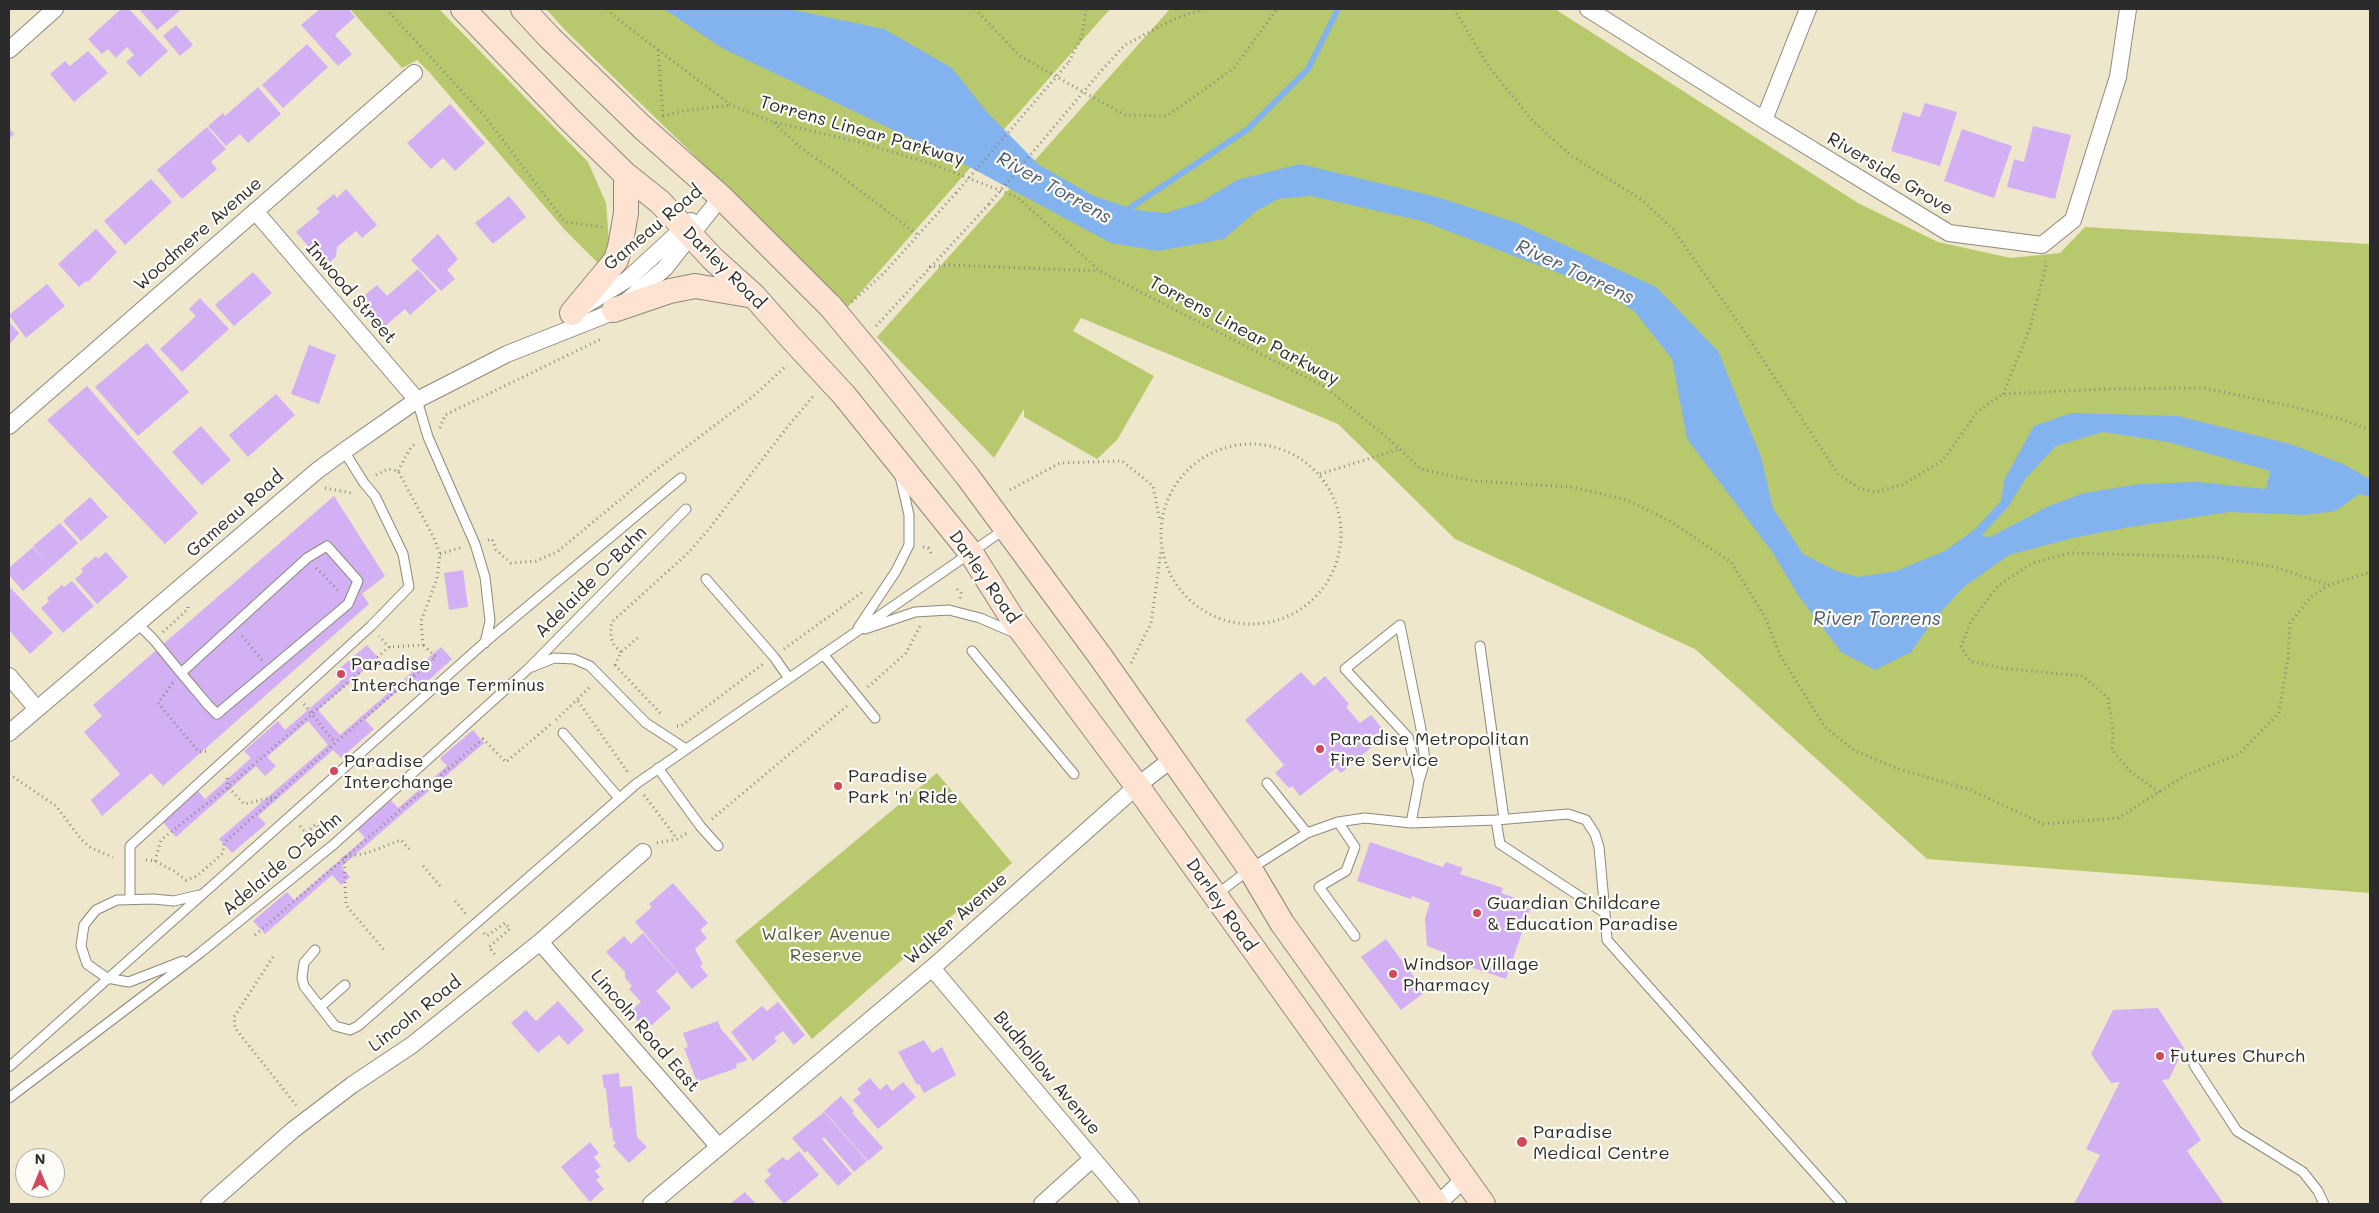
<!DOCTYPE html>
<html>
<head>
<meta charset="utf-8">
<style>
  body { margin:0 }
  #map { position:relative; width:2379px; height:1213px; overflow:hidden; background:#eee7cc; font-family:Mali,sans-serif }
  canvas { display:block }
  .frame { position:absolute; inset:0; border:10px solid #2b2b2b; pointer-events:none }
  .north { position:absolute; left:15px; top:1148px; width:50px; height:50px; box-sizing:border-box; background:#fdfcf7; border:1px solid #a9a8a5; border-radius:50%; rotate:0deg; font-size:14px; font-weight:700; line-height:20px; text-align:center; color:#2b2b2b }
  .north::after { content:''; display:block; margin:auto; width:18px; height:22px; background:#d1495b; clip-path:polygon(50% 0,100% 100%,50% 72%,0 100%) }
</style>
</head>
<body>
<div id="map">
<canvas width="2379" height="1213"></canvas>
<div class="frame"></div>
<div class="north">N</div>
</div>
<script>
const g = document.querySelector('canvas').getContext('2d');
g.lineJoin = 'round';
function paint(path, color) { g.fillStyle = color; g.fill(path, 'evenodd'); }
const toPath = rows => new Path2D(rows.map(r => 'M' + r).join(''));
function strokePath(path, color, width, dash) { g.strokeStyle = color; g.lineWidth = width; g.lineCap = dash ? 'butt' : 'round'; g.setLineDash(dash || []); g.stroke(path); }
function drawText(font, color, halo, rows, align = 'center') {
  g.font = font + ' Mali,sans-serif'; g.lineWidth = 4.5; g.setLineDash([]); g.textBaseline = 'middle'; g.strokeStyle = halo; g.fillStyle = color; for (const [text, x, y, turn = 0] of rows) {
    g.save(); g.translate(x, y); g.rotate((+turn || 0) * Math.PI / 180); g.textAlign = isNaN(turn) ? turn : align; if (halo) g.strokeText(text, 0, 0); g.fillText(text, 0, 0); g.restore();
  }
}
paint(toPath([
  [350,9,439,9,588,162,606,203,609,241,606,254,598,263,564,229,430,73,417,60,402,68],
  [546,9,1110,9,846,309,701,162,567,32],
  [1170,9,1555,9,1858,203,1938,242,2011,258,2060,253,2085,227,2370,244,2370,893,1927,859,1695,649,1455,539,1338,424,1081,318,1073,331,1154,376,1117,440,1097,459,1024,417,1024,409,994,458,877,337],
  [937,773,1012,863,812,1039,735,941]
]), '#b8c96d');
paint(toPath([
  [664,9,789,9,884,29,952,68,986,111,1039,165,1094,196,1136,210,1165,213,1201,202,1237,180,1300,164,1437,197,1517,223,1656,287,1718,351,1761,457,1773,508,1803,554,1834,570,1858,577,1896,571,1945,551,1975,529,2001,501,2004,480,2034,426,2071,413,2178,416,2290,444,2343,464,2370,479,2370,497,2359,494,2336,511,2305,515,2229,512,2124,528,2073,538,2009,555,1965,586,1935,618,1911,652,1875,670,1841,652,1798,595,1773,553,1687,439,1672,359,1634,311,1598,288,1422,221,1311,196,1278,199,1255,212,1224,239,1158,251,1111,243,964,164,722,48],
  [2103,432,2168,442,2270,471,2266,489,2198,482,2140,484,2084,493,2049,506,1990,537,1981,536,2008,507,2026,478,2056,446]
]), '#83b3ee');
strokePath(toPath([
  [1124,212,1248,129,1308,69,1338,9]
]), '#83b3ee', 6);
paint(toPath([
  [121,9,129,9,168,51,140,77,126,62,134,55,127,47,116,58,108,49,102,54,88,39],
  [139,9,182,9,157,30],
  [320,9,348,9,355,17,335,35,352,54,338,66,301,25],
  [176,25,193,45,180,56,163,36],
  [307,44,328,67,283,108,262,85],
  [88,51,108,73,74,102,50,74,65,61,70,66],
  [258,87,281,114,248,143,240,134,226,146,208,126,223,113,225,116],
  [1925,103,1957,112,1940,166,1891,151,1903,112,1920,117],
  [450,104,485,143,455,171,443,158,431,169,407,143],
  [2033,126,2071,135,2055,199,2007,187,2014,159,2024,162],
  [207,127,226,149,211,162,217,169,182,199,157,170],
  [9,128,14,134,9,139],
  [1962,129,2012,146,1994,198,1944,181],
  [151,179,172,202,125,245,104,221],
  [346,189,377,225,362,238,356,231,337,247,336,257,325,266,296,232,320,212,316,209,334,194,337,198],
  [509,196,526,217,493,244,475,223],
  [96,229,117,252,88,282,86,281,79,287,58,264],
  [438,234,458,259,447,270,455,279,441,291,411,260],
  [418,269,437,291,410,315,405,309,382,329,358,301,377,285,387,296],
  [253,272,272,293,234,326,215,305],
  [47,284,65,306,26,338,9,315],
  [200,298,229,329,182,372,160,349,196,316,189,309],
  [9,322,19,333,9,345],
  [147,343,189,392,138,436,95,387],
  [309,345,336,355,319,404,291,394],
  [87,386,198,513,165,544,47,420],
  [276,394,295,415,248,457,229,435],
  [201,426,231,460,202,485,172,452],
  [334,496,385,576,362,594,369,604,163,786,151,773,102,816,91,800,120,774,84,732,102,716,93,705],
  [90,497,108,517,81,541,63,521],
  [60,523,78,543,51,567,33,546],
  [33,547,51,567,23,591,9,575,9,568],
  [106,552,128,577,97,604,75,579,83,572,81,569,96,556,98,559],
  [463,570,468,607,449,610,444,573],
  [72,581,94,606,63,633,41,608,49,601,47,598,62,585,64,587],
  [9,586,53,633,30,654,9,630],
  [367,645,378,658,318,710,340,735,441,647,452,659,420,688,412,678,365,720,374,729,341,758,333,750,258,816,266,824,232,853,219,839,328,745,308,721,267,757,276,766,265,776,256,766,176,837,162,821,197,790,205,799,251,758,244,751,278,721,285,730,341,681,334,673],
  [1301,672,1314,686,1325,676,1349,704,1346,707,1360,723,1371,715,1387,734,1341,773,1336,768,1300,796,1292,786,1289,788,1275,773,1284,765,1245,720],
  [473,730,484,743,341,867,350,877,341,885,332,875,265,934,253,921,287,892,294,900,365,838,357,829,391,800,398,808,447,766,440,758],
  [1370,842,1443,867,1446,862,1463,868,1460,874,1503,888,1501,893,1524,901,1522,906,1530,909,1506,979,1441,957,1443,952,1427,946,1425,918,1430,903,1412,896,1411,899,1357,881],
  [673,883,708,923,700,930,707,938,695,949,703,964,700,966,708,976,692,989,635,922,652,907,649,904],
  [643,933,677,972,656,991,671,1008,646,1030,630,1012,641,1002,629,989,632,986,625,978,625,972,606,952,624,936,631,944],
  [1386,939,1425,992,1401,1010,1361,957],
  [558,1001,584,1030,568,1045,559,1035,538,1053,511,1023,526,1010,536,1021],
  [778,1002,805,1035,794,1045,783,1031,774,1038,777,1041,753,1061,731,1032,762,1006,767,1011],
  [2158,1008,2184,1048,2169,1079,2162,1080,2201,1140,2187,1151,2224,1204,2074,1204,2100,1155,2086,1149,2120,1082,2111,1083,2091,1054,2113,1010],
  [718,1021,721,1029,748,1060,736,1064,737,1068,697,1082,684,1048,688,1047,683,1033],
  [924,1040,932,1053,942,1047,956,1075,924,1093,919,1084,917,1085,898,1052],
  [619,1073,620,1087,632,1086,637,1137,647,1147,629,1163,613,1146,616,1143,613,1140,612,1127,610,1128,606,1088,604,1088,602,1075],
  [870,1078,880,1090,887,1084,892,1091,903,1082,916,1097,878,1129,853,1100,861,1093,857,1089],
  [841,1096,854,1111,852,1113,883,1148,868,1161,824,1111],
  [824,1112,867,1161,854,1172,824,1137,822,1139,852,1174,838,1186,807,1151,805,1153,792,1138],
  [590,1142,599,1153,594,1157,601,1166,595,1171,600,1177,596,1180,604,1189,590,1202,561,1167],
  [799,1151,819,1175,784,1204,764,1181,771,1175,767,1170,783,1157,787,1161],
  [745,1192,756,1204,730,1204]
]), '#d3b0f4');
const lane = toPath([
  [417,400,428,437,475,544,485,577,490,621,485,643],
  [706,579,774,657,788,677],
  [138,624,154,640,181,673,208,705,217,714,348,604,358,581,327,546,307,558,181,673],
  [858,628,896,571,909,545,909,515,900,476],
  [865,629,915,612,949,610,980,618,1015,633],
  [1480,646,1504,819],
  [972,651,1074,774],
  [823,654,875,718],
  [532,667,554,658,574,659,590,666,646,723,686,749],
  [563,733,619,798],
  [658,768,701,827,718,846],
  [1267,783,1307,833],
  [1496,820,1568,814,1586,820,1595,834,1599,847,1605,913],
  [1338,822,1355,847,1346,871,1319,887,1355,936],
  [1411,823,1419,781,1408,737,1345,669,1400,625,1421,729,1425,761,1419,781],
  [1216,895,1250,869,1307,833,1338,822,1365,818,1411,823,1496,820,1500,844,1605,913,1607,940,1842,1204],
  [130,899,130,846,371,626,409,587,403,554,375,496,364,483,344,451],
  [315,950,304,963,302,978,304,986,335,1026,350,1030,358,1026,636,784,1005,529],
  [183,961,129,982,107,978,87,964,81,946,84,925,96,910,117,900,153,899,174,901,199,895],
  [320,1007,345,985],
  [2194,1065,2237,1131,2303,1172,2318,1191,2324,1204],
  [9,1067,484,643,681,478],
  [9,1098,200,953,333,845,528,669,686,509]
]);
const street = toPath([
  [1588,9,1764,120,1949,233,2042,245,2073,220,2118,77,2128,9],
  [9,50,55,9],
  [1764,120,1808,9],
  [255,211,417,400],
  [584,306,628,279,691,221],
  [9,426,414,73],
  [9,676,37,709],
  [9,733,318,470,344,451,417,400,507,354,608,314,628,300,665,268,721,197],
  [540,942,719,1147],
  [932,968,1131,1204],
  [209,1204,293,1130,352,1085,412,1045,540,942,643,852],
  [651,1204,932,968,1137,786,1172,759],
  [1042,1204,1092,1159],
  [1438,1204,1465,1178]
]);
const secondary = toPath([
  [463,9,569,119,626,175,660,202,713,259,754,296,793,340],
  [523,9,550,38,642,127,721,197,831,307],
  [614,310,670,291,695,286,754,296],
  [572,313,616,260,620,247,626,213,626,175],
  [880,366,968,477,1100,656,1250,869,1282,923,1483,1204],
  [844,395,971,553,1012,618,1137,786,1436,1204]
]);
strokePath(lane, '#8c897c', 11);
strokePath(street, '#8c897c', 18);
strokePath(secondary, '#8c897c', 26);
strokePath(toPath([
  [386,9,483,114,565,222,602,227],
  [607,9,615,17,731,105,773,122,863,143,932,164,1017,197,1100,271,1325,387,1390,440,1421,469,1474,481,1572,487,1627,500,1670,521,1731,562,1765,617,1780,655,1825,727,1855,751,1899,769,1971,790,2043,824,2118,818,2186,775,2239,754,2279,713,2288,658,2290,623,2311,597,2329,585,2370,572],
  [975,9,1020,56,1094,98,1125,115,1167,116,1234,68,1277,9],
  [1454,9,1489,67,1532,120,1570,155,1642,200,1673,229,1742,328,1838,474,1859,488,1875,492,1902,485,1943,460,1978,411,2003,394,2105,389,2204,388,2299,408,2343,420,2370,430],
  [658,50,663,116],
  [1069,62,1082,36,1086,9],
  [1102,70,1125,45,1176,18,1204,9],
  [663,116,683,111,731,105],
  [774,123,801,148,833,170,918,235],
  [929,267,948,265,1099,271],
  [852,302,884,273,956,193],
  [876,326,989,204],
  [2003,394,2030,328,2046,265,2045,261],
  [440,428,445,415,603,338],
  '1161 534a90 90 0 1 1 180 0a90 90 0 1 1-180 0Z',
  [398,471,411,447,415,444],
  [1320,474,1400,449],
  [376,475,388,469,398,471,434,538,440,554,437,579,421,621,423,645,389,647],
  [325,488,351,493],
  [1010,490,1060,463,1122,461,1153,486,1160,521],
  [488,540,492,539,496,550,511,563,536,561,557,552,652,473,756,394,787,365],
  [923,547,928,548,932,555],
  [440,554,463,547],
  [316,568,338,590],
  [957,589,961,593,960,599],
  [163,632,188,609,188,604],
  [242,636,262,660],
  [784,649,864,591],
  [621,652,614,645,611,638,611,626,613,621,689,552,709,529,785,430,815,394],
  [1131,663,1151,623,1161,552],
  [615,665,661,714],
  [615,665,621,652,640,636],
  [173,683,158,703,199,752,207,751],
  [868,687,906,653,920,626],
  [578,701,629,774],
  [304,704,335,743],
  [556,720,591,686],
  [677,726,681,726,763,664],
  [9,774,56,806,81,839,91,848,113,857],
  [227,778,228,787,244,804,275,797,277,799],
  [2159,792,2131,772,2112,750,2113,731,2108,698,2083,676,2001,668,1970,661,1961,647,1971,621,1998,586,2032,563,2070,553,2213,557,2275,567,2328,585],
  [644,795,677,839],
  [712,819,847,706],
  [300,826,306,833,316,824,322,831],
  [657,843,677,839,689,832],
  [344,857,346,905,384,950],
  [345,857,367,853,401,840,410,850],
  [146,860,155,861,174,871,186,880,197,876,223,853,224,843,335,743,436,657,423,645],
  [155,861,161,840,228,787,389,647,379,636],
  [423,866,441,887],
  [455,901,466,914],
  [484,933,487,936,505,923,510,929,489,947,496,956],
  [255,935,483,739,506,762,551,724],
  [273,957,234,1017,235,1028,296,1105]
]), '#8c897c', 3, [1, 4]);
strokePath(lane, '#fff', 9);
strokePath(street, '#fff', 16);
strokePath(secondary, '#fee3d2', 24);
const secondaryBridge = toPath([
  [831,307,880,366],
  [793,340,844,395]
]);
strokePath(secondaryBridge, '#8c897c', 26, []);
strokePath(toPath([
  [956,193,1069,62],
  [989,204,1102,70]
]), '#8c897c', 3, [1, 4]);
strokePath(secondaryBridge, '#fee3d2', 24);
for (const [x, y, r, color] of [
  [341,674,5,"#d1495b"],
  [1320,749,5,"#d1495b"],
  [334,771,5,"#d1495b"],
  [838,786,5,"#d1495b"],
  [1477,913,5,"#d1495b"],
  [1393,974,5,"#d1495b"],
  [2160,1056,5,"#d1495b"],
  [1522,1142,6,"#d1495b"]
]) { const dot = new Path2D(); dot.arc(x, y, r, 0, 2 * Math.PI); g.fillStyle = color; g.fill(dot); strokePath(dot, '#fdfcf7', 2); }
drawText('18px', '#2b2b2b', '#fdfcf7', [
  ["Torrens Linear Parkway",862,131,16],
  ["Riverside Grove",1890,174,31],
  ["Gameau Road",653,228,-40],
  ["Woodmere Avenue",198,234,-41],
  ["Darley Road",724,268,45],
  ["Inwood Street",351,293,49],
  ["Torrens Linear Parkway",1244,331,28],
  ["Gameau Road",235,514,-41],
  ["Darley Road",984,577,55],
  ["Adelaide O-Bahn",591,582,-45],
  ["Adelaide O-Bahn",282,864,-40],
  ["Darley Road",1221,905,55],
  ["Walker Avenue",956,919,-41],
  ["Lincoln Road",415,1014,-38],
  ["Lincoln Road East",645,1031,49],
  ["Budhollow Avenue",1047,1073,50]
]);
drawText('18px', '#2b2b2b', '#fdfcf7', [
  ["Paradise",351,664],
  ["Interchange Terminus",351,685],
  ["Paradise Metropolitan",1330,739],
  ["Fire Service",1330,760],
  ["Paradise",344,761],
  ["Interchange",344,782],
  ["Paradise",848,776],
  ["Park 'n' Ride",848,797],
  ["Guardian Childcare",1487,903],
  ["& Education Paradise",1487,924],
  ["Windsor Village",1403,964],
  ["Pharmacy",1403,985],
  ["Futures Church",2170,1056],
  ["Paradise",1533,1132],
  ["Medical Centre",1533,1153]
], 'left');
drawText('18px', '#555a3f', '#fdfcf7', [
  ["Walker Avenue",826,934],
  ["Reserve",826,955]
]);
drawText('italic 19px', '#4a5b6f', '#fdfcf7', [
  ["River Torrens",1054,188,29],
  ["River Torrens",1575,272,25],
  ["River Torrens",1877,619]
]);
</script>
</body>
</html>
